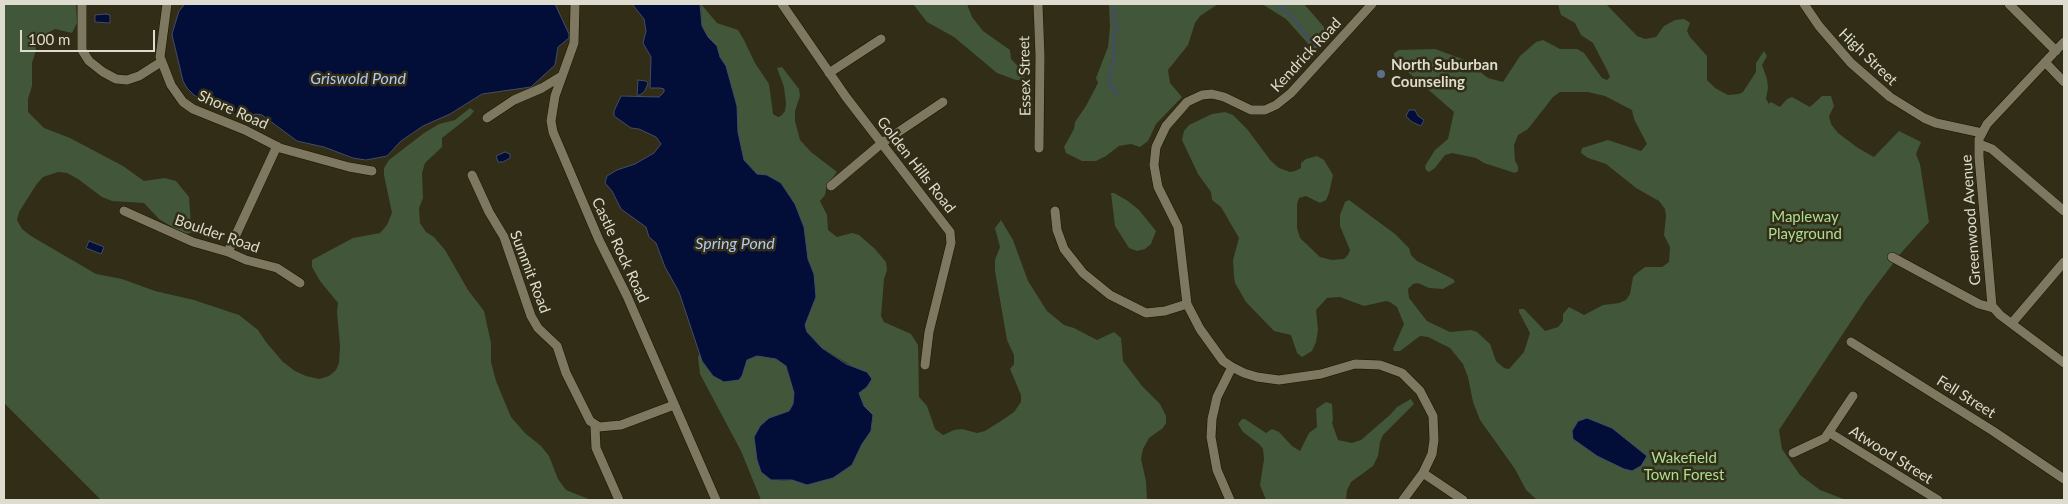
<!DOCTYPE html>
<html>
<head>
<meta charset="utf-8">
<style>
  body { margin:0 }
  #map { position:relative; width:2068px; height:504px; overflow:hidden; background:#312d17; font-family:Lato,sans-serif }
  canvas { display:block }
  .frame { position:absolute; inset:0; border:5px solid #dedcce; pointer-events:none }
  .scale { position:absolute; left:20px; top:30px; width:135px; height:22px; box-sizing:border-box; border:2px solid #dedcce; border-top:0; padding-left:6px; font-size:15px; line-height:18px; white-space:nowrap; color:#dedcce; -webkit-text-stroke:4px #312d17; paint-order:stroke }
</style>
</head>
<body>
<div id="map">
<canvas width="2068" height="504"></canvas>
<div class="frame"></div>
<div class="scale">100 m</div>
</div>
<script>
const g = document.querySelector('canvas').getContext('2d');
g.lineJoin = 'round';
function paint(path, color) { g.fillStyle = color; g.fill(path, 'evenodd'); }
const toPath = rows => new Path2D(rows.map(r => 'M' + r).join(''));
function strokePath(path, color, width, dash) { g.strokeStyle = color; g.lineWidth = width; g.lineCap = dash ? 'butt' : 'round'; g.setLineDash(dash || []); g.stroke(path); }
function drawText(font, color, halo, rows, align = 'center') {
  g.font = font + ' Lato,sans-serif'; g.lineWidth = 5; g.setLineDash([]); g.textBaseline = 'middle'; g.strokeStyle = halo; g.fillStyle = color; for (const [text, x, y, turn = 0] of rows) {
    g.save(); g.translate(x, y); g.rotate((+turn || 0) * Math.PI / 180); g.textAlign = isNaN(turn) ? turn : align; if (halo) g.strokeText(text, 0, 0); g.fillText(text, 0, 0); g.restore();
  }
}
paint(toPath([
  [4,4,76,4,77,23,72,33,55,29,49,32,47,35,38,38,35,44,36,50,32,63,32,86,28,99,28,112,44,128,70,138,123,166,144,181,165,178,176,181,189,197,191,225,194,232,186,234,174,228,159,219,144,203,112,201,102,197,78,179,67,173,58,172,43,177,36,185,19,212,17,220,22,229,31,236,96,274,122,279,155,291,194,300,239,315,258,330,266,342,283,362,295,371,306,376,319,379,329,376,336,370,339,363,340,346,337,312,338,303,320,281,312,267,312,260,353,238,380,233,387,225,392,213,384,175,384,168,389,160,424,133,439,124,455,120,470,108,474,111,470,116,442,138,442,147,425,163,422,173,423,198,419,208,420,223,426,232,434,237,445,250,468,290,484,311,491,343,491,362,496,381,511,417,525,433,541,446,549,456,558,479,566,490,591,500,101,500,4,403],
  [701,4,717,23,738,30,744,40,755,63,769,84,773,114,778,117,781,116,785,111,786,104,784,87,777,68,782,67,799,89,800,96,795,111,795,121,800,140,811,152,837,172,827,185,825,195,820,201,827,215,828,230,837,237,852,233,859,235,875,249,886,262,887,270,884,279,881,316,884,322,911,334,918,345,919,397,927,406,935,429,943,435,954,430,962,429,977,433,985,431,1004,419,1014,412,1021,402,1021,395,1010,369,1014,364,1014,355,1007,340,995,271,995,260,1000,247,995,228,1001,220,1013,240,1028,281,1047,311,1064,325,1074,328,1097,340,1114,332,1121,338,1123,361,1142,386,1160,404,1166,416,1166,423,1163,428,1149,438,1143,449,1141,459,1146,481,1147,500,761,500,741,451,700,374,698,357,700,353,702,361,713,376,742,376,747,360,757,356,777,359,786,366,794,393,793,404,789,411,779,415,754,437,757,460,761,472,781,481,792,480,807,485,833,478,852,465,862,444,871,431,873,415,864,406,859,393,867,387,855,368,822,348,807,332,805,325,816,297,814,274,808,259,804,227,790,196,767,175,757,174,744,160,738,132,737,106,726,66,720,57,717,46,708,37,702,26],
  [913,4,967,4,972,17,983,31,1010,50,1011,59,1023,71,1025,80,1016,80,997,73,954,37,927,22],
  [1109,4,1218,4,1200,16,1195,23,1188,45,1168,70,1170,83,1182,97,1156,124,1148,141,1140,147,1131,144,1119,146,1106,156,1096,161,1082,161,1066,153,1064,147,1074,129,1075,122,1086,106,1098,83,1096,78,1108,47,1110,27],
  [1262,4,1304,4,1324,27,1325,43,1317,49,1311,47,1286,19],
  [1558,4,1606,4,1637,36,1645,39,1656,37,1664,26,1675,20,1684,19,1690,23,1687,31,1690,37,1707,56,1707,80,1715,88,1728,95,1739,94,1743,92,1756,72,1756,63,1764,51,1767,56,1762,65,1767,79,1768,88,1766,99,1769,104,1771,102,1780,107,1787,99,1792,97,1810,107,1822,96,1831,96,1834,106,1829,116,1831,124,1838,133,1858,148,1874,157,1899,131,1921,142,1916,154,1920,164,1929,222,1901,253,1866,299,1779,430,1782,449,1800,475,1820,490,1846,500,1537,500,1526,490,1515,469,1480,420,1473,402,1468,377,1463,364,1450,348,1428,337,1420,336,1400,351,1394,351,1393,349,1404,324,1397,307,1390,302,1386,301,1364,306,1340,297,1327,298,1316,310,1318,330,1316,342,1312,351,1302,357,1297,353,1291,335,1274,331,1246,302,1235,283,1234,276,1233,260,1239,238,1221,207,1212,200,1211,192,1198,174,1182,140,1184,131,1189,125,1212,114,1225,112,1233,115,1247,129,1271,161,1279,168,1290,172,1295,171,1301,168,1301,163,1306,159,1317,156,1324,160,1333,175,1329,193,1326,200,1320,203,1306,196,1299,198,1297,204,1297,228,1300,238,1320,257,1332,260,1344,259,1348,255,1350,250,1340,226,1340,215,1345,202,1349,200,1395,234,1409,248,1411,255,1417,261,1453,279,1455,282,1443,289,1429,288,1418,283,1413,284,1408,289,1409,298,1427,321,1450,332,1471,330,1477,332,1490,344,1496,361,1504,368,1509,369,1524,352,1530,333,1519,312,1519,309,1524,309,1545,331,1558,327,1563,321,1563,314,1569,307,1584,315,1603,305,1619,303,1626,300,1630,294,1633,277,1637,273,1645,267,1662,267,1669,262,1670,247,1664,235,1666,216,1665,209,1659,201,1636,188,1606,164,1588,158,1581,153,1582,148,1608,140,1641,151,1647,144,1634,119,1632,110,1605,96,1588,92,1560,92,1553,97,1528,129,1518,135,1514,145,1515,161,1518,166,1518,171,1515,173,1484,163,1476,158,1452,153,1445,155,1435,168,1429,172,1426,170,1425,166,1435,150,1448,139,1454,112,1401,66,1394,59,1394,53,1399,50,1435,49,1465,60,1488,78,1503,82,1520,56,1536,42,1543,40,1560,49,1577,49,1584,53,1602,78,1607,80,1610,77,1607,70,1593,43,1581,35,1575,23,1561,15],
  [1111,193,1114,193,1128,201,1139,210,1156,231,1151,244,1145,249,1137,251,1129,248,1115,226],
  [1411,399,1414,404,1383,435,1380,442,1378,456,1373,466,1351,482,1347,490,1346,500,1266,500,1260,485,1264,459,1263,449,1259,444,1243,432,1238,424,1242,419,1245,419,1266,433,1272,429,1279,432,1292,446,1300,451,1309,433,1317,427,1316,409,1326,402,1332,404,1333,420,1332,423,1338,440,1352,443,1361,440,1391,414,1397,407]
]), '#425639');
const water = toPath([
  [185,4,555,4,569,34,569,38,558,47,555,65,531,87,482,94,450,114,423,126,401,141,387,156,366,160,353,158,324,147,297,141,262,115,256,114,246,117,238,117,226,108,204,101,194,95,187,88,183,81,173,39,172,34,179,11,185,4],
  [632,4,700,4,702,26,708,37,717,46,720,57,726,66,737,106,738,132,744,160,757,174,767,175,781,183,795,204,804,227,808,259,814,274,816,297,805,325,807,332,822,348,846,364,867,372,872,379,867,387,859,393,864,406,873,415,871,431,862,444,852,465,833,478,807,485,792,480,771,480,761,472,757,460,754,437,760,426,769,418,789,411,793,404,794,393,786,366,776,359,757,356,747,360,742,376,739,380,724,382,713,376,702,361,679,292,665,267,656,243,649,237,646,227,621,209,612,191,605,183,607,176,617,170,635,164,654,153,661,144,656,137,639,129,631,128,614,116,614,111,621,96,659,97,664,92,664,89,660,88,650,88,651,57,643,43,646,31,644,19,632,4],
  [106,14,110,15,110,23,95,22,95,15,106,14],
  [638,80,646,81,648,83,645,91,640,95,637,95,638,80],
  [1409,110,1415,110,1418,116,1424,120,1421,126,1412,122,1406,116,1409,110],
  [505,152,510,154,510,158,503,162,498,162,496,156,505,152],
  [89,241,104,247,101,254,86,248,89,241],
  [1587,418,1612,428,1647,456,1641,466,1632,471,1624,469,1597,456,1573,439,1572,431,1578,421,1587,418]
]);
paint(water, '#030e38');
strokePath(water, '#454c65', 1);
strokePath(toPath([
  [1114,4,1114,19,1117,28,1113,36,1114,54,1109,85,1118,94],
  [1276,4,1290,14,1317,49]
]), '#454c65', 2.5);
const minor = toPath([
  [82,4,82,50,89,61,103,72,116,79,127,80,139,76,161,62],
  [167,4,160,57,171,85,183,102,193,109,245,130,280,148,349,167,372,171],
  [575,4,574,43,555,96,551,121,553,132,599,240,627,296,716,500],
  [782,4,846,97,950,232,951,243,929,332,925,365],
  [1038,4,1040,56,1039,148],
  [1372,4,1291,93,1276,105,1265,110,1251,110,1224,97,1212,94,1202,95,1187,102,1166,126,1156,147,1154,165,1158,187,1178,227,1187,304,1200,329,1223,361,1232,367,1244,373,1257,377,1279,380,1321,374,1355,364,1380,365,1402,373,1420,391,1433,416,1434,440,1432,454,1423,473,1403,500],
  [1804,4,1819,26,1851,63,1890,97,1924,118,1936,123,1982,133],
  [2009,4,2056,51],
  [2064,42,1987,124,1979,139,1979,157,1992,306,2000,315,2064,363],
  [2045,62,2064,82],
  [829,73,881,39],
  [487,118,514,100,542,88,560,77],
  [1979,144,1992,149,2064,211],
  [472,175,489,212,504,237,531,316,538,328,557,346,566,373,590,421,599,427,621,425,674,405],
  [831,186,882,143,943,102],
  [124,211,193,242,228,252,246,260,277,268,300,283],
  [1055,211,1057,230,1064,249,1083,273,1110,295,1146,313,1165,311,1187,304],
  [228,252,277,146],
  [1892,257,1979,304,1993,308],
  [2012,323,2064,262],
  [1851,342,1993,431,2064,479],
  [595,427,596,448,619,500],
  [1830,433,1938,500],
  [1793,453,1825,438,1853,396],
  [1423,473,1463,500],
  [1230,500,1217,470,1211,437,1212,419,1217,397,1232,367]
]);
strokePath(minor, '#191502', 10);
strokePath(minor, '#7d785f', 9);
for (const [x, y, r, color] of [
  [1381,74,5,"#5c6f8a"]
]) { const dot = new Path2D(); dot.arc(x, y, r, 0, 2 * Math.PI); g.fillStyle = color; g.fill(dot); strokePath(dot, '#312d17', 2); }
drawText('15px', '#dedcce', '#312d17', [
  ["Kendrick Road",1306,55,-47],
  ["High Street",1868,57,44],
  ["Essex Street",1025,76,-91],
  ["Shore Road",233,110,24],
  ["Golden Hills Road",916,165,52],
  ["Greenwood Avenue",1971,220,-94],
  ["Boulder Road",217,234,19],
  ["Castle Rock Road",620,250,65],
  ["Summit Road",530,272,69],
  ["Fell Street",1966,397,32],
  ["Atwood Street",1891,455,32]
]);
drawText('bold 15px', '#dedcce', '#312d17', [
  ["North Suburban",1391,65],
  ["Counseling",1391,82]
], 'left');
drawText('15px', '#acdf93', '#312d17', [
  ["Mapleway",1805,217],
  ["Playground",1805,234],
  ["Wakefield",1684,458],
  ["Town Forest",1684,475]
]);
drawText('italic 16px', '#b2c8f6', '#312d17', [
  ["Griswold Pond",358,79],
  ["Spring Pond",735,244]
]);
</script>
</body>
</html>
